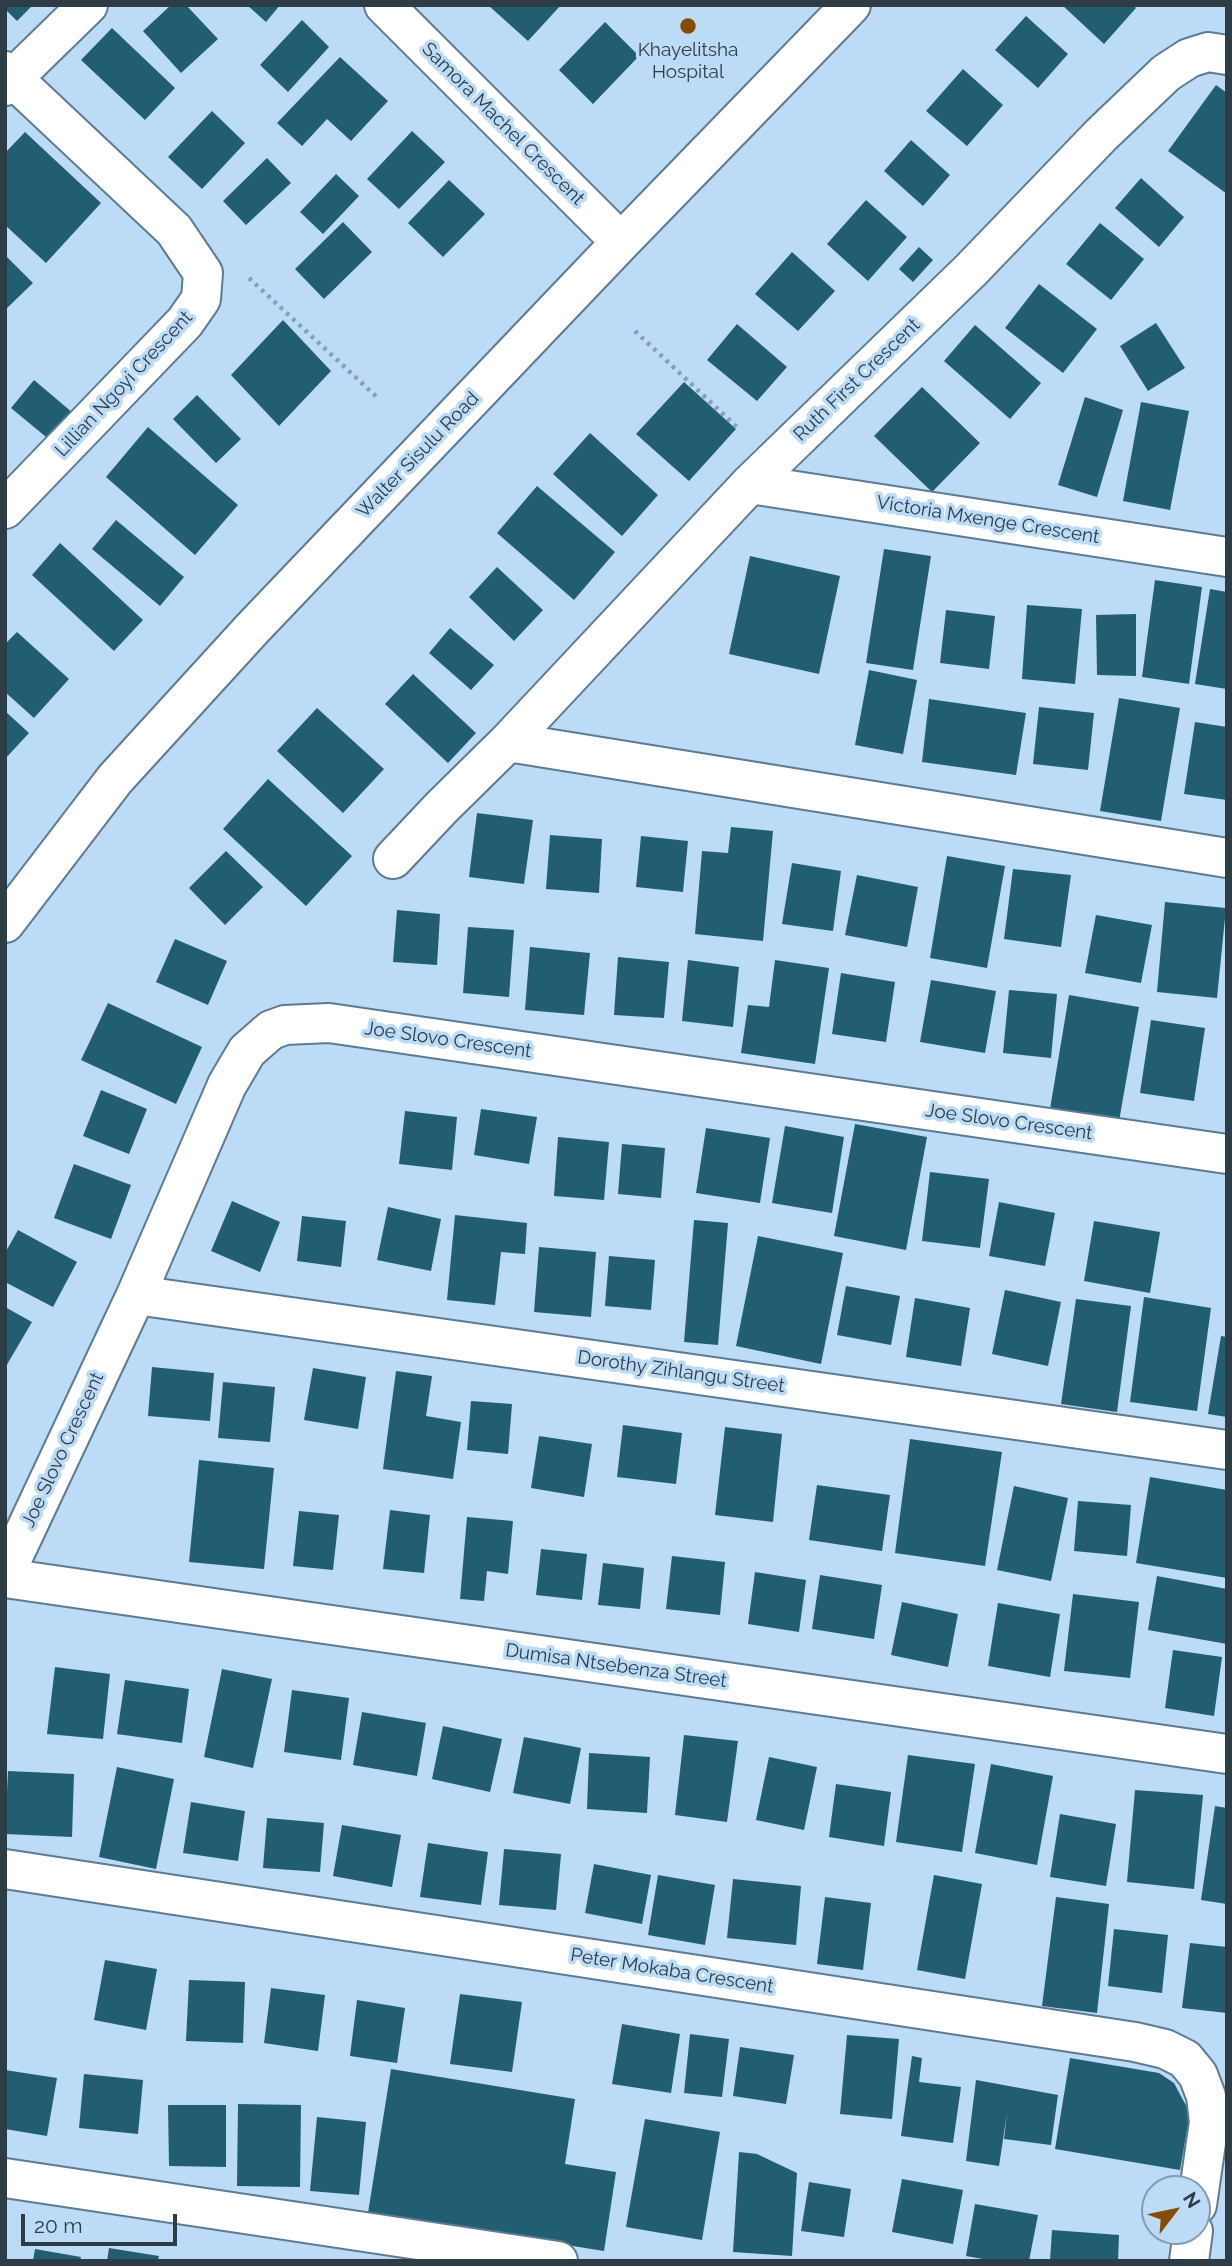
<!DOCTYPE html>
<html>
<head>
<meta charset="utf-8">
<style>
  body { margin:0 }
  #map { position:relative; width:1232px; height:2266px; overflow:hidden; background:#bbdbf6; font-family:Raleway,sans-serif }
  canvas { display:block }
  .frame { position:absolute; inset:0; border:7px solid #2e3c46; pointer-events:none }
  .north { position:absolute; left:1141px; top:2175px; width:70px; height:70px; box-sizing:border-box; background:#bbdbf6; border:2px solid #839bb0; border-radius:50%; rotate:58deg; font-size:19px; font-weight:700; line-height:28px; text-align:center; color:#2e3c46 }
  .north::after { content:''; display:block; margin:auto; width:24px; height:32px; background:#864c01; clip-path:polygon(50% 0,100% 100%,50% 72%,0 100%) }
  .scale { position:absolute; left:21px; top:2214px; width:156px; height:32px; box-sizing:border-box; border:4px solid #2e3c46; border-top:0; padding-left:9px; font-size:21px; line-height:24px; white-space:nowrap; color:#2e3c46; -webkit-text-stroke:5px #bbdbf6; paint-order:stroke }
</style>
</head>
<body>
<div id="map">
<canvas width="1232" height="2266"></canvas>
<div class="frame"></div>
<div class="north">N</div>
<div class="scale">20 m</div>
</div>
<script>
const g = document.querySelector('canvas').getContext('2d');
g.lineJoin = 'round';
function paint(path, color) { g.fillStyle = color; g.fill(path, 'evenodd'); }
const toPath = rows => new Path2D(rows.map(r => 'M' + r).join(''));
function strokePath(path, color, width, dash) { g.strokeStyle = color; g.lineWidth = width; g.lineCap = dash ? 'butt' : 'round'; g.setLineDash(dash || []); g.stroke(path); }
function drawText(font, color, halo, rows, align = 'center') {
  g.font = font + ' Raleway,sans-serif'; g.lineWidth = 7; g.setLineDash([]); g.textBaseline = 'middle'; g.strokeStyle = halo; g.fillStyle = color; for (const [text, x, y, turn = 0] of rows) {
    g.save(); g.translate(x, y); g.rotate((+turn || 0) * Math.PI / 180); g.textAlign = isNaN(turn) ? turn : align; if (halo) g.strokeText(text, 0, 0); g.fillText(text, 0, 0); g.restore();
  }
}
paint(toPath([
  [5,5,33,5,17,21,5,9],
  [171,5,186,5,218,39,181,73,143,31],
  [247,5,280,5,266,22],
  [488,5,561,5,528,41],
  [1062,5,1133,5,1136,8,1104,44],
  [1026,16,1068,54,1038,88,995,50],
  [302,20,329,47,288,92,260,65],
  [605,22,639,56,593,104,559,70],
  [112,28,175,88,145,120,81,60],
  [340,57,388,101,351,141,327,119,302,146,277,123],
  [963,69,1003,105,967,146,926,111],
  [1216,85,1227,93,1227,194,1168,151],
  [212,111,245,143,202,189,168,157],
  [412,131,445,162,399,209,367,179],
  [25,132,101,203,46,263,5,225,5,153],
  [911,140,950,175,923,206,884,171],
  [267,158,291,183,246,225,223,201],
  [336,174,359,196,323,234,300,212],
  [1141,178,1184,217,1159,247,1115,208],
  [449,180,485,214,443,257,408,223],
  [866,200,907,237,868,281,827,244],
  [343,222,372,252,324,299,295,269],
  [1100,223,1144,259,1111,300,1066,264],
  [919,247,933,260,913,282,899,269],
  [792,252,835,291,798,331,755,294],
  [5,255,33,283,5,310],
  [1039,284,1097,329,1063,373,1005,328],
  [283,320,331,371,279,426,231,375],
  [1156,323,1185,368,1148,391,1120,346],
  [737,324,787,367,757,401,707,360],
  [975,325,1041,383,1010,419,944,361],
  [34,380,80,419,57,446,11,408],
  [684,382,736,429,689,481,636,434],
  [922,387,980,443,932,492,874,436],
  [197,395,241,439,216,463,173,419],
  [1085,397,1123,410,1097,497,1058,485],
  [1141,402,1189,411,1170,510,1123,501],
  [148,427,238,505,195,555,106,477],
  [590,433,658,495,622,536,553,474],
  [537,486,615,552,574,600,497,533],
  [116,520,184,577,160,606,92,549],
  [60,543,143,620,114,651,32,575],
  [884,549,931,556,913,670,866,663],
  [750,556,840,576,819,674,729,654],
  [497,567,543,610,514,641,469,597],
  [1155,580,1202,587,1189,684,1142,677],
  [1210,589,1227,592,1227,689,1195,684],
  [1027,605,1082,609,1075,684,1022,679],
  [946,610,995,616,989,669,940,663],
  [1136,614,1136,676,1097,675,1096,615],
  [450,628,494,665,471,690,429,653],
  [17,632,69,679,34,718,5,692,5,644],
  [869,670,917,680,903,754,855,745],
  [413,674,476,733,448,763,385,704],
  [1119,698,1180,708,1161,821,1100,811],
  [929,699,1026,713,1016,775,922,762],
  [1039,707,1094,713,1088,770,1033,764],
  [317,708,384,769,343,813,277,751],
  [5,711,29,733,5,759],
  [1195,722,1227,727,1227,800,1184,794],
  [268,779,352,856,306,906,223,829],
  [477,813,533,820,524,884,469,877],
  [731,827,773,831,763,941,695,934,702,851,728,853],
  [550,835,602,839,599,893,546,889],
  [641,836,688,841,683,892,636,887],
  [226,851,263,887,225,925,189,888],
  [947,856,1005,866,987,968,930,958],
  [792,863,841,871,833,931,782,924],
  [1013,869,1071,875,1061,947,1004,939],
  [857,875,918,887,907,947,845,935],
  [1165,902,1226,908,1217,998,1157,992],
  [397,910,440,914,437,965,393,962],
  [1096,915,1152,925,1141,983,1085,973],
  [468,927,514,930,509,997,463,993],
  [175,939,227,961,208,1005,156,982],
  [530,947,590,953,584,1015,525,1010],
  [618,957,669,962,664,1018,614,1015],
  [688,960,739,967,733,1027,682,1021],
  [775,960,829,968,815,1064,741,1053,748,1005,769,1007],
  [841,973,895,982,886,1042,832,1034],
  [931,980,996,991,985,1053,920,1042],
  [1009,990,1057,994,1051,1058,1003,1053],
  [1069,995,1139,1007,1118,1127,1049,1115],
  [108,1003,202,1047,176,1104,81,1060],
  [1151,1020,1205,1028,1194,1101,1140,1093],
  [101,1090,147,1109,129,1154,83,1136],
  [481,1109,537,1117,529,1164,474,1155],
  [405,1111,457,1117,452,1170,399,1164],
  [855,1124,927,1137,906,1250,834,1236],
  [785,1126,844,1137,832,1213,772,1203],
  [706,1128,770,1138,760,1203,696,1193],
  [558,1137,609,1142,604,1200,554,1196],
  [622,1144,665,1148,661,1198,618,1194],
  [74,1164,131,1185,111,1239,54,1218],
  [930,1172,989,1179,980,1248,922,1241],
  [232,1201,280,1222,260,1272,211,1251],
  [999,1202,1055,1213,1045,1266,989,1256],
  [388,1207,441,1219,431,1271,377,1260],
  [455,1215,527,1223,525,1254,501,1252,495,1305,447,1300],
  [302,1216,346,1221,341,1267,297,1261],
  [694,1220,728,1223,718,1345,684,1342],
  [1094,1221,1160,1232,1150,1293,1084,1281],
  [18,1230,77,1262,53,1307,5,1282,5,1253],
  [758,1236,843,1253,821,1364,736,1346],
  [539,1247,596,1252,591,1317,534,1312],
  [609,1256,655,1260,651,1310,605,1306],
  [846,1286,900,1296,891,1345,837,1335],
  [1005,1290,1061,1302,1048,1366,992,1354],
  [1144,1297,1211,1308,1197,1411,1130,1402],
  [915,1298,970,1308,961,1366,906,1357],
  [1076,1299,1131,1306,1117,1412,1061,1404],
  [5,1307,32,1322,5,1368],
  [1221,1336,1227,1337,1227,1417,1208,1414],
  [152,1367,214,1373,210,1421,148,1416],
  [313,1368,366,1377,358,1429,304,1420],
  [396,1371,432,1376,426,1416,461,1422,453,1479,383,1469],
  [223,1382,275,1387,270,1442,218,1438],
  [471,1401,512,1404,508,1454,467,1450],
  [623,1425,682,1433,676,1484,617,1477],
  [725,1427,782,1434,773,1522,715,1515],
  [539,1436,592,1444,584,1497,531,1488],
  [910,1439,1002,1452,985,1566,895,1553],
  [199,1460,274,1468,264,1569,189,1562],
  [1150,1477,1227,1490,1227,1578,1136,1563],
  [817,1485,890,1495,882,1551,809,1540],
  [1014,1486,1068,1498,1051,1581,997,1570],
  [1078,1501,1131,1505,1127,1556,1074,1551],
  [390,1510,430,1515,424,1573,383,1569],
  [299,1511,339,1515,333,1570,293,1566],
  [467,1517,513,1521,508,1574,487,1571,484,1601,460,1599],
  [541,1549,587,1554,582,1600,536,1595],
  [672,1556,725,1562,720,1615,666,1609],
  [603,1563,644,1568,640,1609,598,1605],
  [755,1572,806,1580,799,1632,748,1624],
  [820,1575,882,1585,874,1639,812,1629],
  [1157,1576,1227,1589,1227,1644,1148,1630],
  [1073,1594,1139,1602,1130,1678,1064,1671],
  [902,1602,958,1614,948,1667,891,1655],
  [998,1603,1060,1614,1050,1677,988,1666],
  [1173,1650,1222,1657,1214,1716,1165,1708],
  [55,1667,110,1674,103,1739,47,1734],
  [222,1669,272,1679,253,1768,204,1757],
  [125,1680,189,1689,182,1743,117,1734],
  [292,1690,349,1698,341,1760,284,1752],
  [362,1712,426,1723,417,1776,353,1765],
  [443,1726,502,1739,490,1792,432,1779],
  [684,1735,738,1741,727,1822,675,1815],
  [524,1737,581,1748,570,1804,513,1793],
  [589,1753,650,1757,647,1813,587,1809],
  [908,1755,975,1764,962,1852,896,1842],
  [769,1757,817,1767,804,1830,756,1820],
  [991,1764,1053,1776,1037,1865,975,1853],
  [117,1767,174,1779,156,1869,99,1857],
  [8,1771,74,1774,72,1837,5,1834],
  [836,1784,891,1792,884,1846,829,1837],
  [1135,1790,1203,1795,1194,1889,1127,1882],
  [191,1802,245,1811,238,1861,183,1853],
  [1215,1806,1227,1808,1227,1904,1201,1900],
  [1060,1814,1116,1824,1106,1886,1050,1877],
  [267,1818,324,1823,320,1872,263,1868],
  [342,1825,401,1835,392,1887,333,1876],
  [428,1843,488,1852,481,1905,420,1897],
  [504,1849,561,1854,556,1910,499,1905],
  [594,1864,651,1875,642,1924,585,1913],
  [658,1875,715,1885,705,1945,648,1935],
  [934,1875,982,1884,965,1979,917,1970],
  [733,1879,801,1886,796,1945,727,1938],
  [825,1897,871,1903,863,1970,817,1964],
  [1056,1897,1109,1904,1097,2013,1042,2006],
  [1114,1929,1168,1935,1162,1993,1108,1986],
  [1190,1943,1227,1947,1227,2013,1182,2008],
  [105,1960,157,1969,146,2030,94,2020],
  [189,1980,245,1982,243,2043,186,2041],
  [271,1988,325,1995,318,2051,264,2043],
  [460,1994,522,2002,512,2072,450,2064],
  [357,2000,405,2008,397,2063,350,2056],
  [622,2024,680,2034,671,2093,612,2084],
  [690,2034,729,2039,722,2097,684,2093],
  [847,2035,899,2039,892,2119,840,2114],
  [740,2047,794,2055,786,2104,733,2096],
  [912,2056,922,2058,919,2082,961,2087,953,2143,901,2136],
  [1070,2058,1159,2073,1174,2083,1190,2113,1180,2170,1055,2149],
  [391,2069,575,2099,565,2164,616,2172,604,2251,368,2213],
  [5,2070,57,2078,47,2136,5,2129],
  [84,2074,143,2080,138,2134,79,2128],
  [976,2080,1058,2095,1051,2145,1004,2139,1007,2113,999,2166,966,2161],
  [238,2104,301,2105,300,2187,237,2186],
  [168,2105,226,2105,226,2167,169,2166],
  [317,2117,366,2122,359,2195,310,2191],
  [645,2119,720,2132,702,2240,626,2227],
  [739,2152,757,2154,797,2173,792,2256,733,2252],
  [902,2179,963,2190,953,2244,892,2232],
  [809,2182,851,2189,844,2237,801,2231],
  [975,2204,1038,2215,1029,2261,994,2261,966,2256],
  [1052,2230,1119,2235,1118,2261,1050,2261],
  [109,2248,159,2256,158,2261,107,2261],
  [35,2249,81,2257,80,2261,33,2261]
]), '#225e71');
const minor = toPath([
  [384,5,621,242],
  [5,71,174,230,203,273,201,299,185,322,5,509],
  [5,86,88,5],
  [750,484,1227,557],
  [508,742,1227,858],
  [393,859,441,808,508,742,750,484,971,270,1101,135,1166,73,1189,58,1208,52,1227,55],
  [5,923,115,779,252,629,621,242,851,5],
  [136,1295,1227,1450],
  [5,1574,136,1295,227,1085,247,1051,271,1030,285,1025,329,1023,1227,1154],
  [5,1578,1227,1754],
  [5,1869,1135,2042,1165,2049,1185,2059,1198,2075,1206,2096,1209,2122,1197,2205],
  [5,2178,558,2261],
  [1189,2261,1193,2231]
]);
strokePath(minor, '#5d7b93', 42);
strokePath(toPath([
  [249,278,379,399],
  [635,331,739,429]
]), '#869fb4', 4.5, [3.5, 5]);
strokePath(minor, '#fff', 38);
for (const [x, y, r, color] of [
  [688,26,9,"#864c01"]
]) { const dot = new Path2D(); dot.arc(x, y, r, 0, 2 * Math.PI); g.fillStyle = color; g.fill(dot); strokePath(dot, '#bbdbf6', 2.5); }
drawText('19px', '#2e3c46', '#bbdbf6', [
  ["Khayelitsha",688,50],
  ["Hospital",688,72]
]);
drawText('19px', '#2e3c46', '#bbdbf6', [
  ["Samora Machel Crescent",503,124,45],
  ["Ruth First Crescent",857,380,-44],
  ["Lillian Ngoyi Crescent",124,384,-47],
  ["Walter Sisulu Road",418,455,-46],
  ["Victoria Mxenge Crescent",988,520,9],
  ["Joe Slovo Crescent",448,1040,8],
  ["Joe Slovo Crescent",1009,1122,8],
  ["Dorothy Zihlangu Street",681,1372,8],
  ["Joe Slovo Crescent",63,1450,-65],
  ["Dumisa Ntsebenza Street",616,1666,8],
  ["Peter Mokaba Crescent",672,1971,9]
]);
</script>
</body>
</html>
